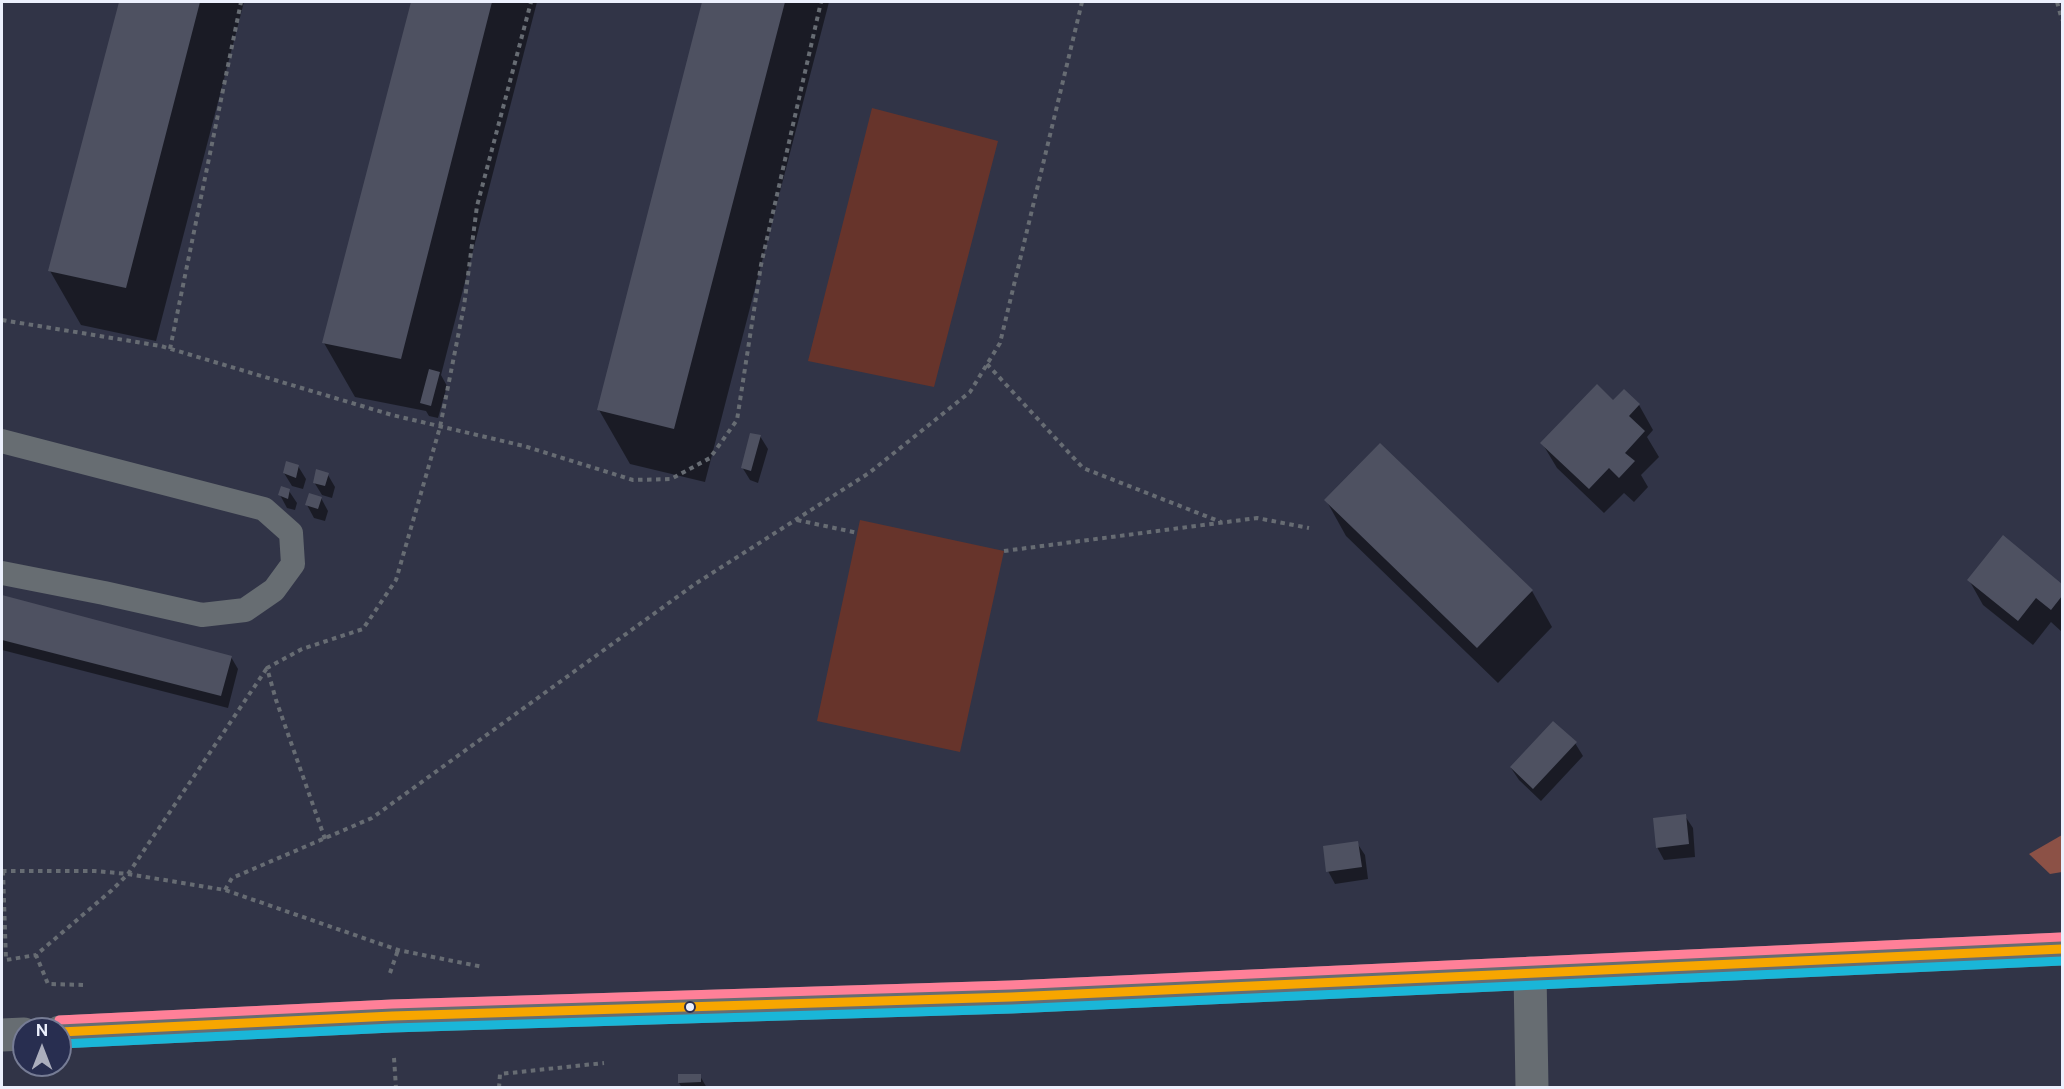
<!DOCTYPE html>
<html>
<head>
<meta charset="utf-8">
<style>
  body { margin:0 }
  #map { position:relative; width:2064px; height:1089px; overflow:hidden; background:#313447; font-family:"Public Sans",sans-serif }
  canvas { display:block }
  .frame { position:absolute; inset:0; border:3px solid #ecf0fd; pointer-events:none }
  .north { position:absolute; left:12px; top:1017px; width:60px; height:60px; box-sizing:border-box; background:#282e50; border:2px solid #767c95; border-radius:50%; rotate:0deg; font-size:16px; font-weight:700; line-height:24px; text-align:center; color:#ecf0fd }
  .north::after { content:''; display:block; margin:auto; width:21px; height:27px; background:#abaebd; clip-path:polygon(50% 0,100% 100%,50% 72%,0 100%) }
</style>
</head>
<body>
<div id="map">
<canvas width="2064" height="1089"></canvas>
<div class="frame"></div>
<div class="north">N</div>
</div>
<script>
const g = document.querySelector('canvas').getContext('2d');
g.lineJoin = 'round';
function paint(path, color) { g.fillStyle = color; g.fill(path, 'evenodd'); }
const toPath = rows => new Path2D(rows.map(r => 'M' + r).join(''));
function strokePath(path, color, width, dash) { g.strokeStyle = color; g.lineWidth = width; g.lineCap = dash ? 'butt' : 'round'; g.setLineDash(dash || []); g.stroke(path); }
paint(toPath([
  [872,108,998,141,934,387,808,361],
  [860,520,1004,551,960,752,817,721]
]), '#67342b');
paint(toPath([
  [2062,835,2062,872,2050,874,2029,854]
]), '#8c5146');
paint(toPath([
  [120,2,244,2,156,341,81,325,50,271],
  [413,2,537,2,441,375,447,386,438,418,429,416,426,411,355,397,324,343],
  [704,2,829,2,705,482,630,464,599,410],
  [1613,402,1639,405,1653,430,1647,437,1659,457,1641,475,1648,487,1634,502,1624,493,1604,513,1557,468,1542,443],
  [760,436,768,449,758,483,750,480,742,467],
  [298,466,306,479,303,489,292,486,284,473],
  [328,475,335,487,332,498,322,495,314,482],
  [289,491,297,503,295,510,287,508,280,495],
  [321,498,328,511,325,521,314,518,307,505],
  [1326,500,1532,591,1552,627,1498,683,1346,536],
  [2004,537,2062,586,2062,632,2051,622,2033,645,1983,605,1969,580],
  [2,597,231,657,238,669,228,708,2,650],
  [1575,743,1583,756,1541,801,1519,780,1511,768],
  [1685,816,1693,828,1695,857,1664,860,1657,847],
  [1357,843,1365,855,1368,879,1335,884,1328,871],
  [700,1076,707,1088,682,1088,679,1083]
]), '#0007');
paint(toPath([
  [119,2,200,2,126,288,48,271],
  [411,2,492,2,401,359,322,343],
  [702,2,785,2,674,429,597,410],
  [429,369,440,372,431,406,420,403],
  [1597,384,1613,400,1624,389,1640,404,1629,416,1645,431,1625,453,1635,461,1619,478,1609,468,1589,489,1540,443],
  [750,433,761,435,751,471,741,468],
  [1380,443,1533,590,1477,648,1324,500],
  [286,461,299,465,296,478,283,473],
  [316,469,329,473,325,486,313,483],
  [281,486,290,489,288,499,278,495],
  [309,493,322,497,318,509,305,505],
  [2003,535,2062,584,2062,596,2051,610,2036,598,2018,621,1967,580],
  [2,595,232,656,221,696,2,640],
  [1553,721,1577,742,1533,789,1510,767],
  [1686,814,1689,844,1656,848,1653,818],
  [1358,841,1362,867,1326,872,1323,846],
  [678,1074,701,1074,701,1082,678,1083]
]), '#4e5161');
strokePath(toPath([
  [2057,2,2062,20],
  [2,320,161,346,392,415,524,446,633,480,671,479,710,458,737,420,761,265,821,2],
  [170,349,241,2],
  [987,364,1083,468,1221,522],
  [797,520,858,533],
  [1004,551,1257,518,1309,528],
  [325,839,276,700,267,668,302,649,363,629,396,580,440,427,464,306,477,206,531,2],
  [2,871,95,871,128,874,225,890,398,950,483,967],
  [3,871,6,960,36,955],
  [225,890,232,878,372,818,695,584,869,473,970,392,1000,343,1082,2],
  [390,973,398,950],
  [83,985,48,984,36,955,112,890,128,874,267,668],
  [394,1058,396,1088],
  [499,1088,500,1074,604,1063]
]), '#676c73', 4, [4.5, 4.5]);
strokePath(toPath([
  [2,441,264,509,291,533,293,564,274,590,245,610,202,615,104,593,2,573]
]), '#676d72', 24);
strokePath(toPath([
  [1530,973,1532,1088]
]), '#676d72', 33);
strokePath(toPath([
  [60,1032,392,1016,1011,997,2062,949],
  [2,1035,24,1034]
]), '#676d72', 33);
strokePath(toPath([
  [60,1032,392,1016,1011,997,2062,949]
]), '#f7a600', 9);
strokePath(toPath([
  [61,1044,392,1028,1012,1009,2062,961]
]), '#1ab6d8', 9);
strokePath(toPath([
  [59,1020,392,1004,1011,985,2061,937]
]), '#ff8098', 9);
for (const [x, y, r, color] of [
  [690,1007,5,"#ecf0fd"]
]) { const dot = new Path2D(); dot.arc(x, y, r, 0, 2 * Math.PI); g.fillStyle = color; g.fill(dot); strokePath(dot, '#282e50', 2); }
</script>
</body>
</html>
